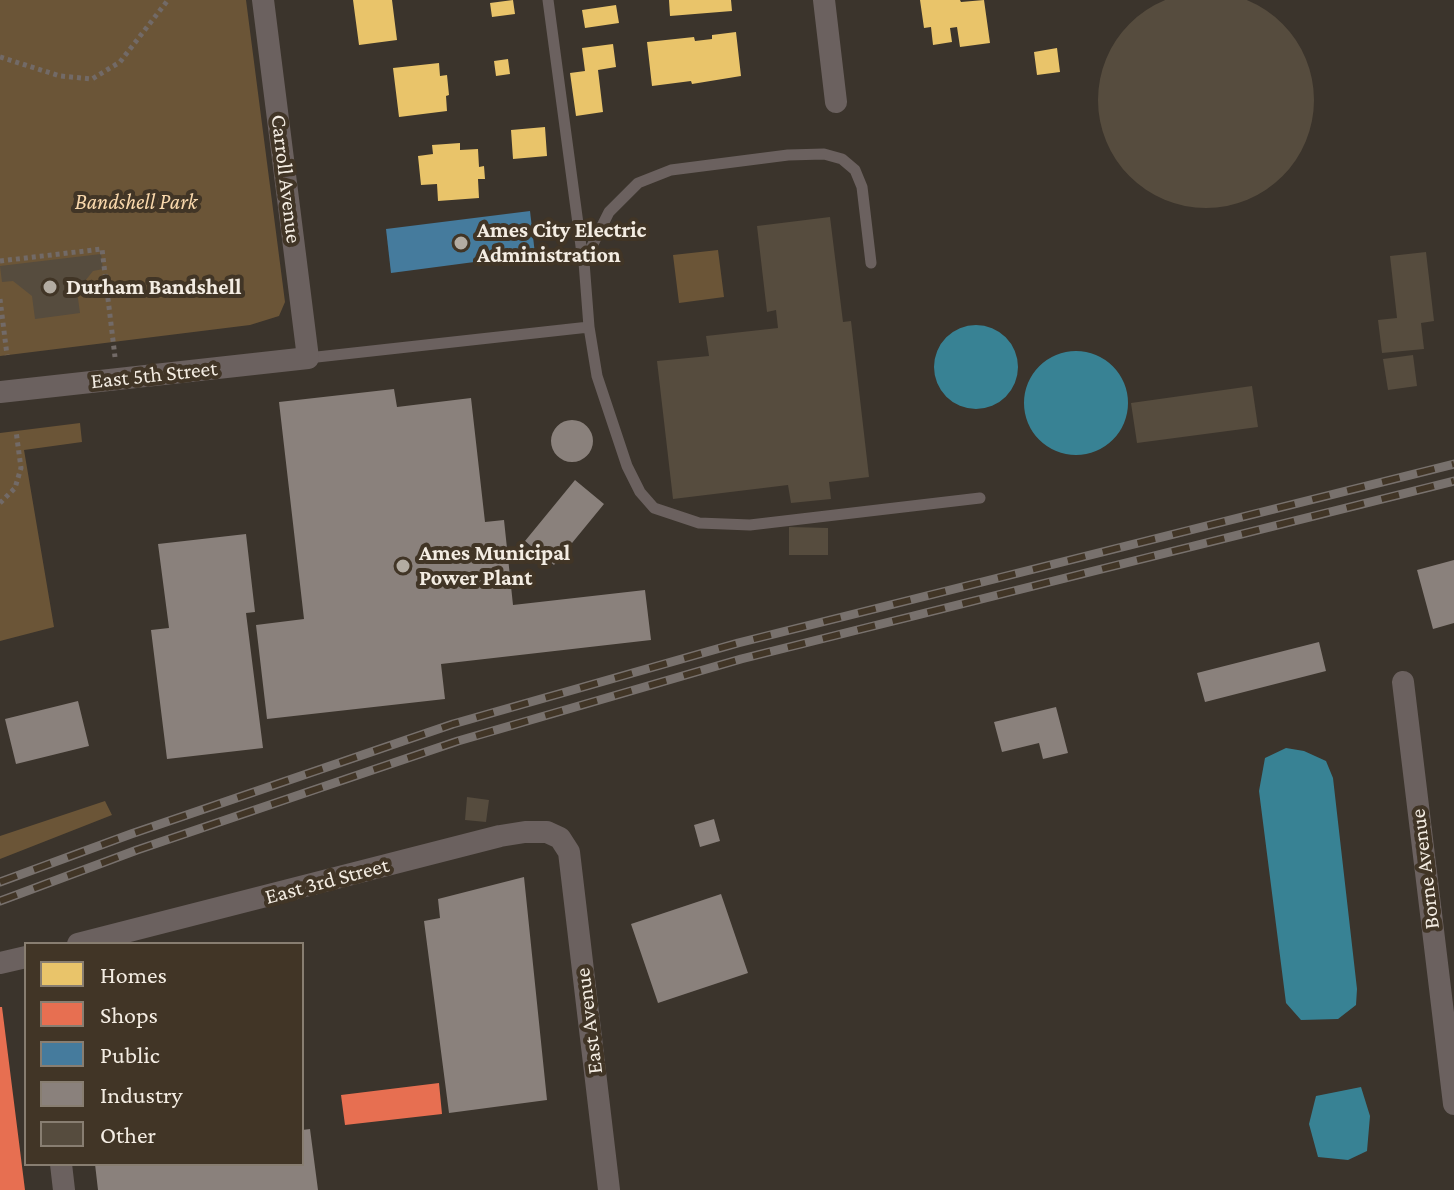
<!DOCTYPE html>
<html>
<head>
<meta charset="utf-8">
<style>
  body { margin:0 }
  #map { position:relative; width:1454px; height:1190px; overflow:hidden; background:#3b342c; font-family:"Crimson Pro",serif }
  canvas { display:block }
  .legend { position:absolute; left:24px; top:942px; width:280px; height:224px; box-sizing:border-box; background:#413526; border:2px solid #887e71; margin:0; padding:10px 14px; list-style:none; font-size:24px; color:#f3ece2 }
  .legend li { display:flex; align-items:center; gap:16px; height:40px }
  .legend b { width:40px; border:2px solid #887e71 }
</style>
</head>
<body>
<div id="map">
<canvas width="1454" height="1190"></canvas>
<ul class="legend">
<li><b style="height:22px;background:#e9c46a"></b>Homes</li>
<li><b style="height:22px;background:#e76f51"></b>Shops</li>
<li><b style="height:22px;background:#457b9d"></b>Public</li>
<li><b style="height:22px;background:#8a817c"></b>Industry</li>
<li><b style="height:22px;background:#564c3e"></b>Other</li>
</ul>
</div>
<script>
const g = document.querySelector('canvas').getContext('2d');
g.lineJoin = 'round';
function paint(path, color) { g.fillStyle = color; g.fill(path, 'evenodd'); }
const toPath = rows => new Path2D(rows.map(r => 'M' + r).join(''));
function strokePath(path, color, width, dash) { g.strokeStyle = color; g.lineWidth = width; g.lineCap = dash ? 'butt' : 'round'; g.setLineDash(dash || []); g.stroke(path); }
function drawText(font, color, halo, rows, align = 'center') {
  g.font = font + ' "Crimson Pro",serif'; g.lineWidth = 8; g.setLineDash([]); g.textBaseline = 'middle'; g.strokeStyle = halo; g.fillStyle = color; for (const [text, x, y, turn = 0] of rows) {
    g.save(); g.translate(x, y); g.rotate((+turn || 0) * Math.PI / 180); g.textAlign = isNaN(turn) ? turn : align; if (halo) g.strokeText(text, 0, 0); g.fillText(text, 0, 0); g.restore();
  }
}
paint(toPath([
  [0,0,246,0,285,302,279,316,250,325,0,356],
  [718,250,724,297,679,303,673,255],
  [80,423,82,442,24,450,54,627,0,641,0,433],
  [105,801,112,815,0,859,0,836]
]), '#6b5537');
paint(toPath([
  '934 367a42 42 0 1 1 84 0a42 42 0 1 1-84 0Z',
  '1024 403a52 52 0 1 1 104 0a52 52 0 1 1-104 0Z',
  [1286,748,1304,751,1326,761,1333,778,1357,989,1356,1005,1338,1019,1301,1020,1286,1003,1259,791,1265,758],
  [1361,1087,1370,1116,1367,1151,1348,1160,1318,1157,1309,1124,1316,1096]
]), '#388294');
paint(toPath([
  [353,0,392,0,397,40,359,45],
  [513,0,515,14,492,17,490,3],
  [669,0,731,0,732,11,670,16],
  [920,0,960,0,961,2,984,0,990,43,960,47,957,27,950,28,952,42,933,45,931,27,924,28],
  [616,5,619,23,585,28,582,10],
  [736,32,741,76,692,84,691,81,652,86,647,42,694,37,695,41,712,39,712,35],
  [613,44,616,67,598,70,603,112,576,116,570,73,585,71,582,48],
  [1057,48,1060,72,1037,75,1034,52],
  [508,59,510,74,496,76,494,61],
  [439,63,440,76,447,75,449,95,446,96,447,111,399,117,393,68],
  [545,127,547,156,513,159,511,130],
  [460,143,460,150,478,149,479,167,484,166,485,179,478,179,479,198,438,201,437,184,421,185,418,156,433,154,432,145]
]), '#e9c46a');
paint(toPath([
  [0,1007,2,1007,25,1190,0,1190],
  [439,1083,442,1114,345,1125,341,1095]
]), '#e76f51');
paint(toPath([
  [530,211,535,254,391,273,386,229]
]), '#457b9d');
paint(toPath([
  [394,389,397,407,471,398,485,522,504,520,513,605,645,590,651,640,441,664,445,699,267,719,256,625,304,619,279,402],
  '551 441a21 21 0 1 1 42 0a21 21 0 1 1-42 0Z',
  [575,480,604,504,554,565,525,541],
  [246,534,255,612,246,613,263,748,167,759,151,630,169,628,158,544],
  [1454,560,1454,623,1433,629,1417,570],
  [1319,642,1326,671,1205,702,1197,673],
  [78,701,89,746,16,764,5,719],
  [1056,707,1068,753,1043,759,1039,743,1002,752,994,722],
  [714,819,720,841,700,847,694,825],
  [524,877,547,1100,449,1113,424,921,440,918,438,899],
  [721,894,748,973,658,1003,631,924],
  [310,1129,318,1190,98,1190,95,1164,302,1164,302,1130]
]), '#8a817c');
paint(toPath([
  '1098 100a108 108 0 1 1 216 0a108 108 0 1 1-216 0Z',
  [830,217,843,322,851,321,869,477,829,482,831,499,791,503,788,485,673,499,657,361,709,356,706,336,778,328,776,310,767,312,757,226],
  [1426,252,1434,321,1421,323,1424,349,1382,353,1378,320,1397,318,1390,256],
  [101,254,103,269,93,271,77,291,80,313,35,319,32,296,13,281,2,282,0,266],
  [1413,355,1417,386,1388,390,1383,359],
  [1252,386,1258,427,1137,443,1131,403],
  [789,527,828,528,828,555,789,555],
  [467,797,489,800,486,822,465,820]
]), '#564c3e');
strokePath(toPath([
  [0,57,60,76,92,79,120,62,168,0],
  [0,261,102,249,115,357],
  [0,299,7,355],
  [0,503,15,488,21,468,16,431]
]), '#726a67', 5, [4, 4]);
strokePath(toPath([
  [548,0,583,261],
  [871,263,862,187,855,170,842,159,824,154,788,155,671,170,638,183,609,212,584,262,589,327,597,376,627,466,640,492,654,508,699,523,750,525,980,498],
  [308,358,589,327]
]), '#6b615f', 11);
strokePath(toPath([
  [824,0,836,102],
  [0,392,308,358,263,0],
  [1403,682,1454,1104],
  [78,944,500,836,525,832,547,832,560,838,569,852,609,1190],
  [0,963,26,957],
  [61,1164,64,1190]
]), '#6b615f', 22);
const rail = toPath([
  [0,882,131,834,453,724,738,643,1454,464],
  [0,901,137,850,458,741,741,659,1454,481]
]);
strokePath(rail, '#78716d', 9);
strokePath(rail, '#413526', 6, [18]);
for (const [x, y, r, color] of [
  [461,243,8,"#b3aca2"],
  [50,287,8,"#b3aca2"],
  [403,566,8,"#b3aca2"]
]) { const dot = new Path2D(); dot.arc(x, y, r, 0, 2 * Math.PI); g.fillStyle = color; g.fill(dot); strokePath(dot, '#413526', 3); }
drawText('22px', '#f3ece2', '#413526', [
  ["Carroll Avenue",286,179,83],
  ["East 5th Street",154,375,-6],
  ["Borne Avenue",1425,869,-97],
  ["East 3rd Street",327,881,-15],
  ["East Avenue",589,1021,-97]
]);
drawText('italic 22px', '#f9d8ac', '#413526', [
  ["Bandshell Park",136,202]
]);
drawText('bold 22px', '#f3ece2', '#413526', [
  ["Ames City Electric",477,230],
  ["Administration",477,255],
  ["Durham Bandshell",66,287],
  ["Ames Municipal",419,553],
  ["Power Plant",419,578]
], 'left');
</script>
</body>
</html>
